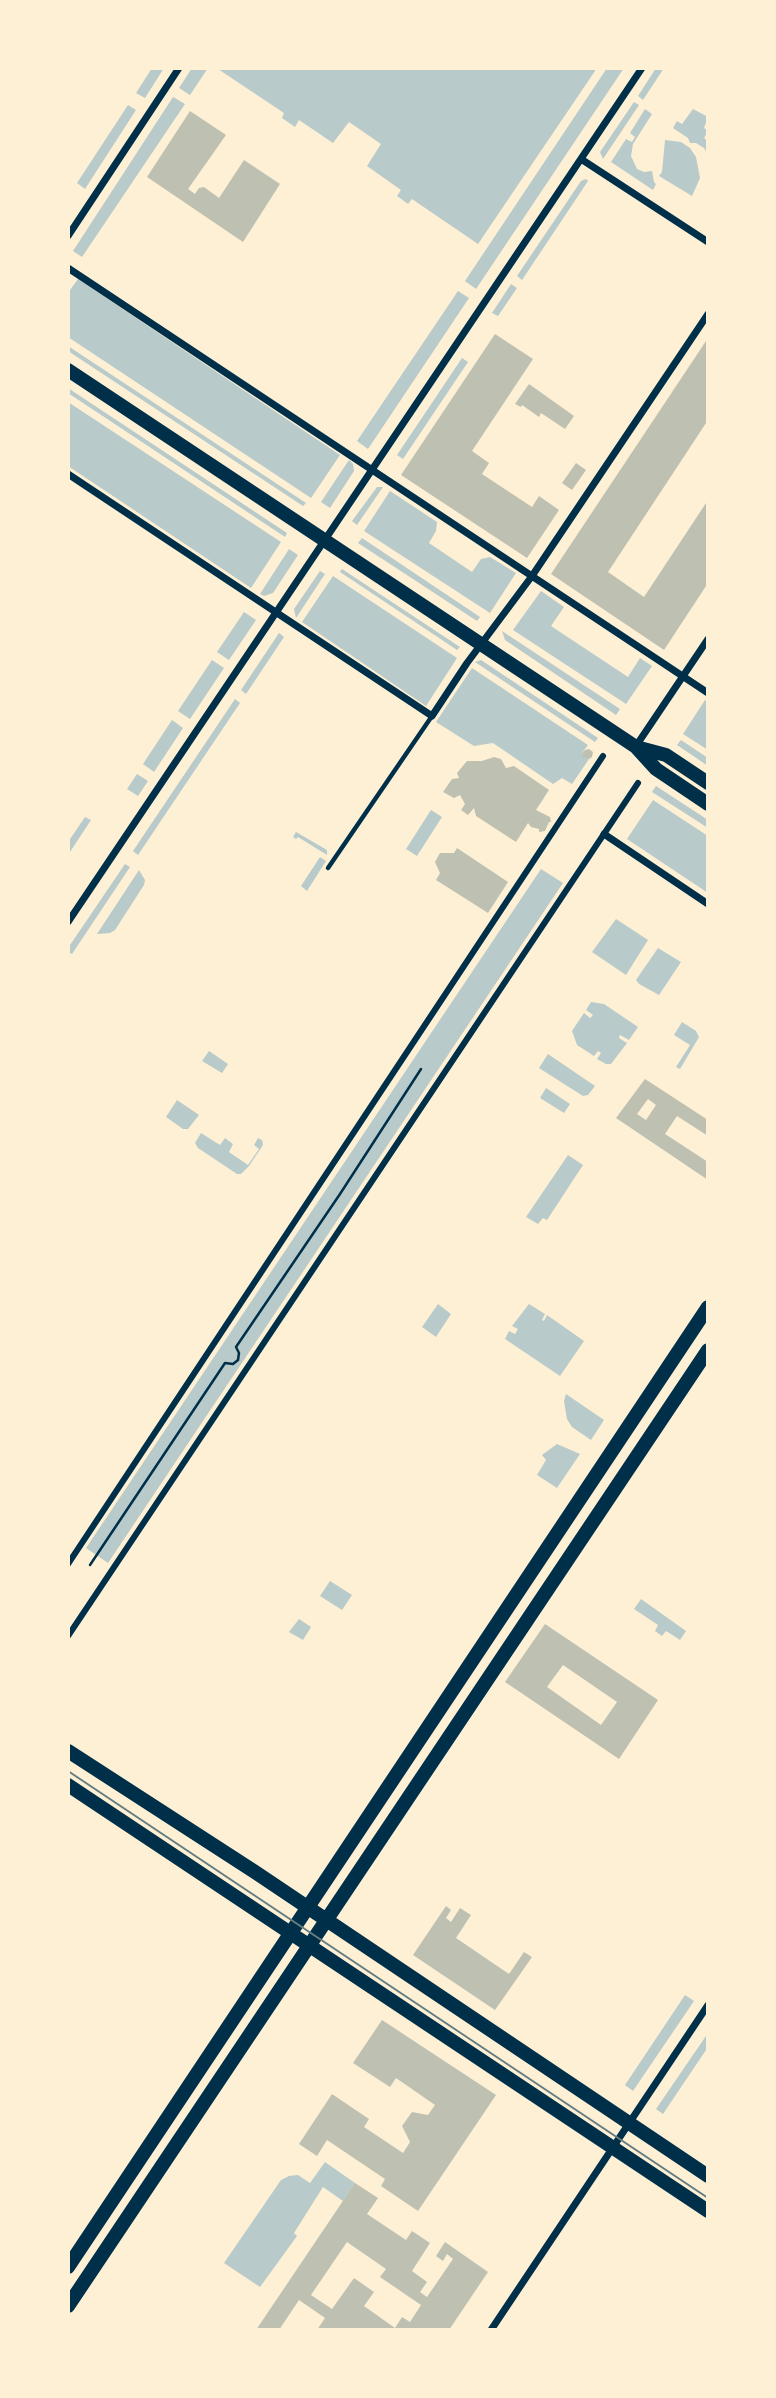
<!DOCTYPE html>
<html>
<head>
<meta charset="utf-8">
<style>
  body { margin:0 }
  #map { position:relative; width:776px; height:2398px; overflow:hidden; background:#fdf0d5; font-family:"Sofia Sans Condensed",sans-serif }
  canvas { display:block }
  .frame { position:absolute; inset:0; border:70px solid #fdf0d5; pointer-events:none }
</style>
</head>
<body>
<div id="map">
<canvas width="776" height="2398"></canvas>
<div class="frame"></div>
</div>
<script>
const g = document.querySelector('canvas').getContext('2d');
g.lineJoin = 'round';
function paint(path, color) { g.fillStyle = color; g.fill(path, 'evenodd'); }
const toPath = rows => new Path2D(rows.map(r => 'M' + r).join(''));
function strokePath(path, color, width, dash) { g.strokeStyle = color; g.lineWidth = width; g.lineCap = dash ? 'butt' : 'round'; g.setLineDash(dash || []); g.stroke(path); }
paint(toPath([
  [152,68,164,68,145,98,136,93],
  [192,68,208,68,190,95,179,88],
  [597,68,478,244,412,199,408,204,397,196,401,190,367,166,381,144,349,122,333,143,299,120,295,127,282,118,284,113,218,69],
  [607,68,624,68,476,289,465,281],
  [656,68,664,68,643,100,638,96],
  [173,97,185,104,82,257,73,251],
  [634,102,639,105,603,159,600,152],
  [128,105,136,110,85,189,77,183],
  [645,109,652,114,633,144,631,156,637,169,644,172,652,171,654,182,656,184,653,190,611,162,626,139,632,142,635,137,630,133],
  [693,109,708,117,704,128,708,131,704,138,708,141,708,155,704,148,696,143,690,143,688,138,673,128,677,121,682,124],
  [665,140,681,142,690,148,696,157,700,178,692,196,659,176,662,172],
  [586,179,588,181,522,280,517,276,581,181],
  [78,279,340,455,311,498,68,337,68,293],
  [511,284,517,288,498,316,492,313],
  [458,291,469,298,368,449,357,441],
  [68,346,306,503,303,506,68,351],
  [462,358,468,362,403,459,397,455],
  [68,388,287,533,285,537,68,393],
  [68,402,281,542,251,588,68,466],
  [349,460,353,464,354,471,330,508,321,502],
  [377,487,383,487,357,525,352,521],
  [390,491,437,522,436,531,429,543,472,572,481,559,490,557,516,573,490,613,364,531],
  [362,538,480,617,477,621,358,543],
  [289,549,298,555,273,593,264,596,260,594],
  [342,569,460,647,457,650,340,572],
  [320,571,325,574,296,618,294,609],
  [333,576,457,658,426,706,302,622],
  [541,591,564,607,551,626,628,677,640,658,652,666,626,704,513,630],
  [244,612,256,620,229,660,217,652],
  [502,631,620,709,616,715,505,640],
  [279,633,284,637,246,694,241,690],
  [212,660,224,668,190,719,178,711],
  [481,660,598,738,595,742,475,662],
  [472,668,588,745,582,753,584,757,589,759,572,784,562,778,553,784,493,743,474,746,436,722],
  [235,699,240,703,138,855,133,851],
  [705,700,708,702,708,750,683,734],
  [172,720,183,728,154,772,143,764],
  [681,740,708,758,708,766,677,745],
  [137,774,148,781,138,796,127,789],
  [656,786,708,820,708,828,652,792],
  [653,800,708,836,708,893,627,839],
  [431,810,442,817,417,856,406,849],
  [85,817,91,820,70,852,68,842],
  [296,832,327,850,327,855,298,837,296,839,293,837],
  [320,857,326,861,307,891,301,886],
  [125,864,130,867,72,954,68,952,68,948],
  [541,869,563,883,108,1563,86,1548],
  [139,870,145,880,144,885,115,930,110,933,97,934],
  [616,919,648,940,626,975,592,952],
  [658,948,681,962,659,995,639,984,636,980],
  [591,1002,604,1004,638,1027,629,1040,620,1035,619,1038,627,1043,611,1064,606,1064,597,1059,601,1053,598,1051,594,1056,577,1045,572,1031,584,1013,590,1018,593,1015,586,1010],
  [682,1022,696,1031,699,1037,680,1069,676,1067,690,1045,674,1035],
  [209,1051,228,1064,222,1073,202,1061],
  [548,1054,595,1086,588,1095,583,1096,539,1068],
  [546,1088,570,1104,564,1113,540,1098],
  [177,1100,199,1115,188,1129,183,1129,166,1117],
  [201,1133,220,1145,225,1138,233,1144,229,1152,248,1165,259,1149,254,1145,258,1138,262,1140,263,1145,249,1166,241,1174,237,1174,198,1148,195,1143],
  [568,1155,583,1165,547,1220,543,1218,538,1224,526,1217],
  [438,1304,451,1314,436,1337,422,1327],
  [529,1304,545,1314,542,1320,544,1321,547,1315,584,1341,560,1376,505,1339,509,1331,515,1334,518,1329,512,1326],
  [566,1394,604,1420,591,1440,572,1427,567,1419,564,1401],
  [557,1444,580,1454,557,1488,537,1475,546,1460,542,1455],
  [330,1581,352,1595,342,1610,320,1596],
  [641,1599,686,1631,680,1640,666,1631,662,1636,655,1631,658,1625,634,1609],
  [299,1619,311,1627,303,1640,289,1632],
  [685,1995,694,2001,633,2091,625,2085],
  [708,2033,708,2047,663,2114,656,2109],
  [325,2162,355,2183,343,2201,323,2187,294,2233,297,2236,260,2287,224,2263,281,2180,289,2176,298,2175,310,2183]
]), '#b9caca');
paint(toPath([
  [190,111,226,135,188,189,195,194,199,188,204,187,219,198,244,160,280,184,243,242,147,177],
  [495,334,533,359,472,451,489,463,482,474,532,507,539,496,559,510,527,558,401,475],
  [708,338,708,420,608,572,644,597,708,500,708,583,664,650,551,574],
  [529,384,574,416,565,429,541,413,539,417,522,405,521,407,515,404],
  [576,463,586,470,572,490,562,483],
  [589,749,593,752,592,757,589,759,583,757,582,753,585,750],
  [494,757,501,759,506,768,514,766,549,790,536,810,550,817,551,822,549,822,545,831,539,832,539,829,531,827,528,823,516,842,476,816,474,808,468,815,461,810,465,804,460,795,454,798,443,792,452,779,459,778,457,773,467,761,482,761],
  [457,848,508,882,488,913,436,880,440,873,435,862,440,853,454,853],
  [645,1079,708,1120,708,1136,677,1116,665,1134,708,1162,708,1180,616,1118],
  [648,1099,656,1105,646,1120,637,1114],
  [545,1624,658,1700,619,1759,505,1682],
  [563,1665,617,1702,601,1725,547,1687],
  [446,1906,451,1910,446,1918,451,1922,460,1908,471,1915,456,1938,509,1974,524,1952,532,1957,495,2010,413,1955],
  [382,2020,496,2095,418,2211,381,2186,385,2179,327,2140,317,2156,299,2144,332,2094,369,2119,364,2127,403,2153,410,2142,402,2126,412,2112,428,2115,435,2105,396,2078,390,2087,353,2063],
  [355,2183,378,2198,367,2214,406,2240,412,2231,430,2243,412,2271,427,2282,420,2292,427,2297,453,2259,447,2254,443,2261,436,2256,445,2242,488,2272,449,2330,317,2330,325,2318,299,2300,279,2330,256,2330],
  [347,2242,386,2269,380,2277,421,2305,410,2322,402,2317,395,2328,364,2306,374,2292,354,2278,332,2309,311,2295]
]), '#bec0b2');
strokePath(toPath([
  [90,1565,225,1363,233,1364,238,1360,239,1353,236,1347,340,1194,421,1069]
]), '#003049', 2.5);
strokePath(toPath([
  [328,868,432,716]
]), '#003049', 4.5);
strokePath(toPath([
  [68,1564,603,756],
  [68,1636,638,783]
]), '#003049', 6);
strokePath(toPath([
  [581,159,708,242],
  [68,236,179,68],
  [68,268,708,693],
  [68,474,432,716,467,663,532,576,708,314],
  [636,746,708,639],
  [604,834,708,904],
  [68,922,642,68],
  [491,2330,708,2005]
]), '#003049', 7);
strokePath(toPath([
  [68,370,636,747,656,769,708,804],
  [636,747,666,755,708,783],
  [68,1751,255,1872,708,2176],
  [68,1785,708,2211],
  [68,2267,708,1307],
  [68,2306,708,1350]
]), '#003049', 14);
strokePath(toPath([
  [68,1771,708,2198]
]), '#657d81', 2);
</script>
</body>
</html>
